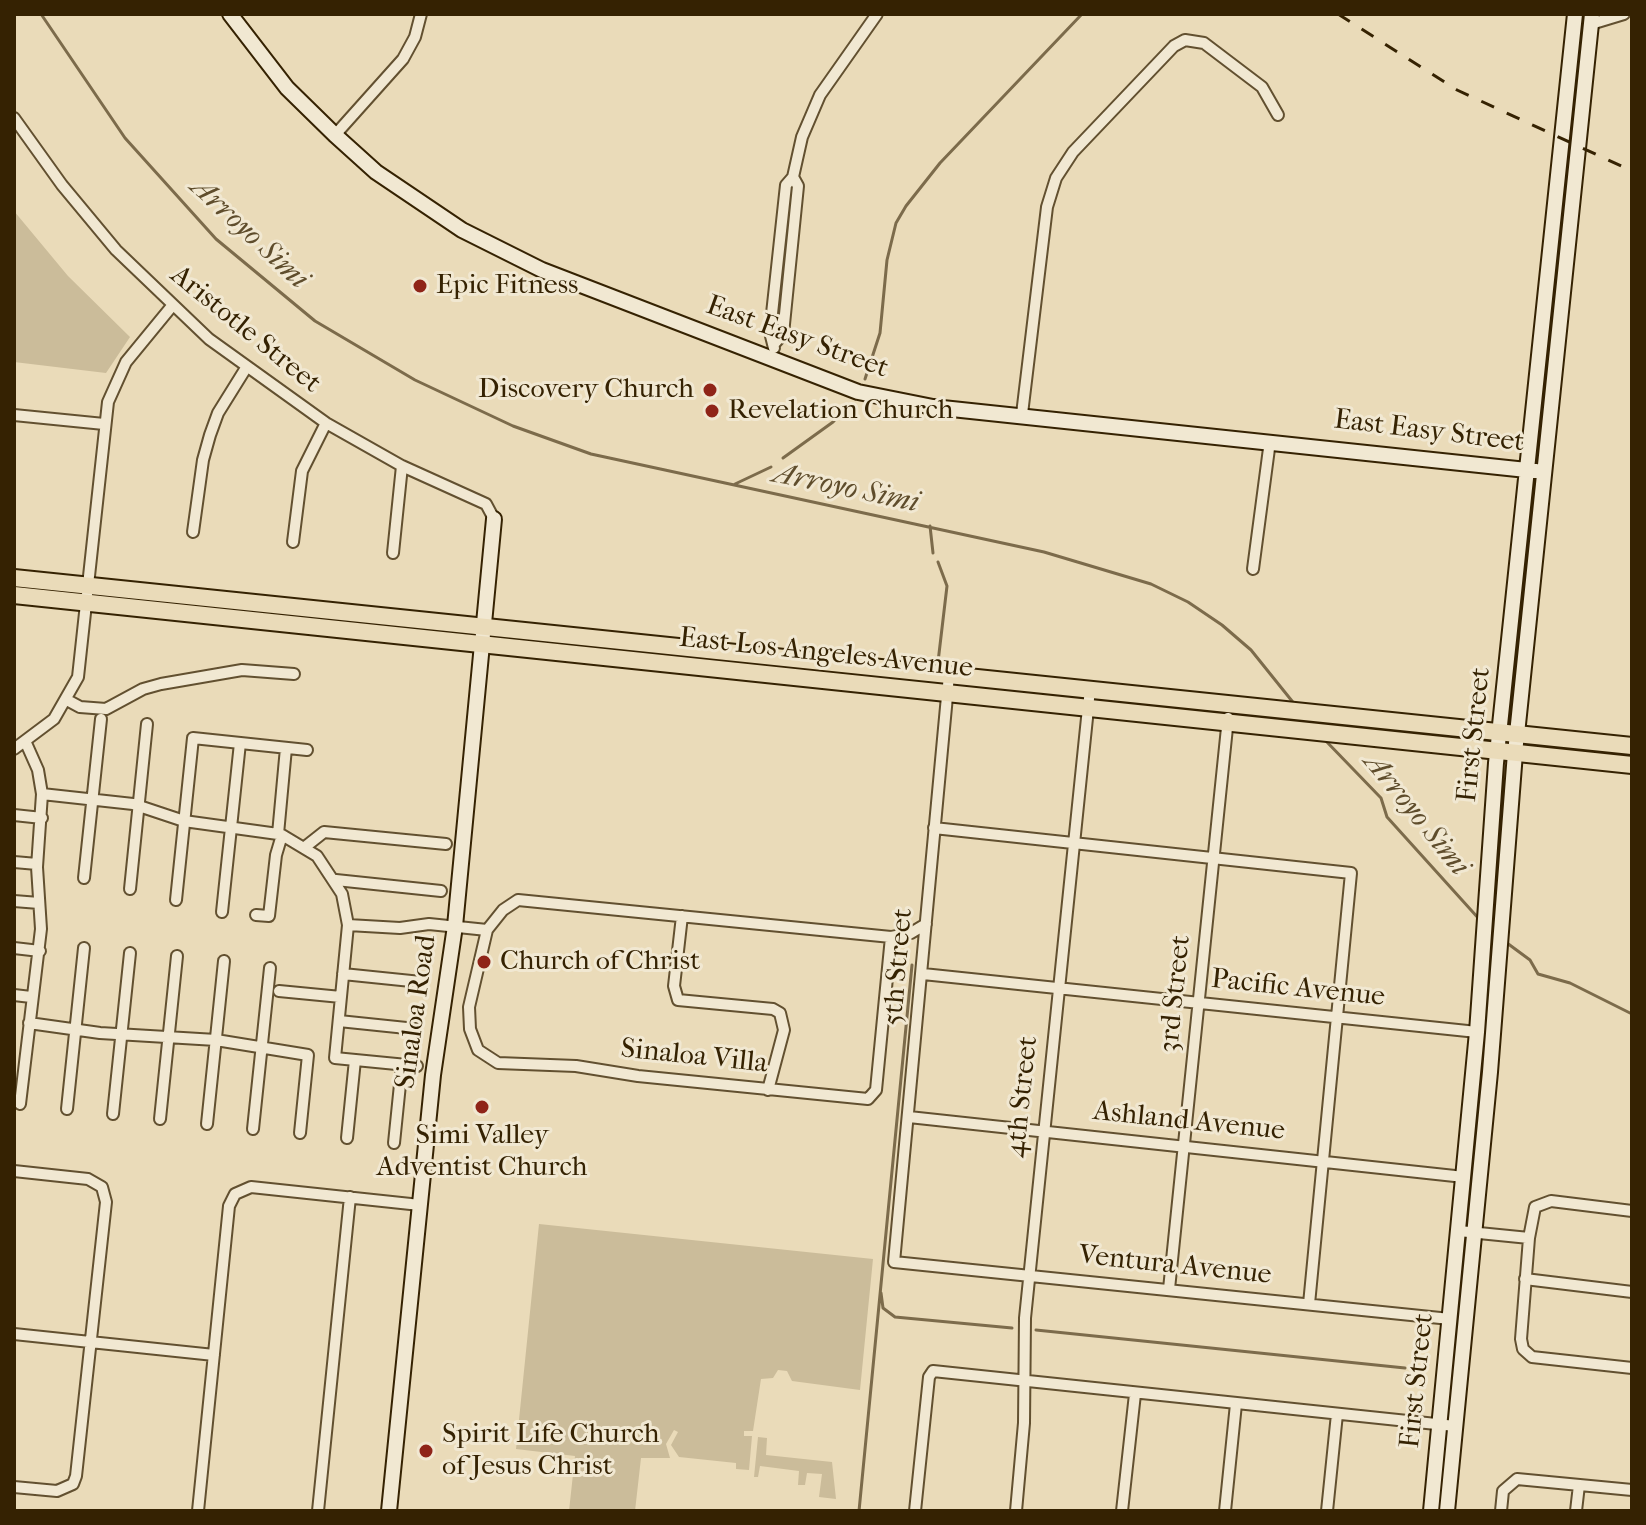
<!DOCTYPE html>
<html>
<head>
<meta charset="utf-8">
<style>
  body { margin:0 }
  #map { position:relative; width:1646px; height:1525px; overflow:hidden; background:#eadbb9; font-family:"IM FELL French Canon",serif }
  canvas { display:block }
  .frame { position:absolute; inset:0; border:16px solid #352202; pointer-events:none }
</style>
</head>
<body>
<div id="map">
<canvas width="1646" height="1525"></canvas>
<div class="frame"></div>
</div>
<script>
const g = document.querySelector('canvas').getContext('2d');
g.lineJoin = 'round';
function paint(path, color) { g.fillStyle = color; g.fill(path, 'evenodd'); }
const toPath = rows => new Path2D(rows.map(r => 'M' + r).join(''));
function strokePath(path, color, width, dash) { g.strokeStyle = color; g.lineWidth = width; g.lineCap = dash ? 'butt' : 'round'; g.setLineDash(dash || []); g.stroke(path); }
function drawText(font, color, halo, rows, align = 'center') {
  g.font = font + ' "IM FELL French Canon",serif'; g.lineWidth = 6; g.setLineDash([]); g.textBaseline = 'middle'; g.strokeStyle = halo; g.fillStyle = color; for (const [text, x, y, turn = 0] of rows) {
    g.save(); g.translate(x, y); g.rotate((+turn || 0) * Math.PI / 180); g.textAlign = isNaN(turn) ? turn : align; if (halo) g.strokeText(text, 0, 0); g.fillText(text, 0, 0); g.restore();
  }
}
paint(toPath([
  [14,211,68,276,130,337,106,373,14,362],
  [539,1224,873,1259,860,1390,792,1381,787,1371,778,1370,773,1378,761,1379,753,1431,744,1431,744,1436,752,1436,749,1470,736,1469,736,1463,679,1457,671,1445,678,1432,674,1430,666,1444,670,1458,641,1458,635,1511,569,1511,575,1456,516,1449],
  [758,1437,767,1438,766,1455,832,1462,836,1499,819,1497,822,1474,807,1473,805,1485,798,1485,799,1471,760,1466,758,1477,754,1477]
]), '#cbbc9a');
strokePath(toPath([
  [41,14,125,138,216,239,315,321,415,380,513,426,591,454,1044,552,1151,584,1188,602,1222,625,1251,650,1296,706],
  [865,379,880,333,887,260,896,223,906,206,940,163,1082,14],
  [783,458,833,422,848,405],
  [735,484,771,467],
  [930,526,933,553],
  [938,662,947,586,938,562],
  [1324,739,1381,798,1387,817,1480,920],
  [1507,943,1530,960,1538,974,1570,983,1632,1014],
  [881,1293,883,1308,895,1317,1012,1328],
  [1036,1330,1405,1368],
  [859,1511,912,965]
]), '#7c6b4b', 3);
const street = toPath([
  [1591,24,1624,14],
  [14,118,62,185,116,250,209,339,326,423,402,466,486,504,494,519],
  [335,135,403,59,415,37,421,14],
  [774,344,783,334,798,186,793,177,802,137,820,95,877,14],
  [774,348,770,332,786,185,793,177],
  [1022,414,1047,207,1056,178,1073,152,1174,46,1185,40,1204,43,1262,87,1278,115],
  [14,415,104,424],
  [193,532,203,460,210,435,218,413,246,368],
  [293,542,302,471,326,423],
  [393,553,402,466],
  [1253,569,1270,441],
  [949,675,894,1262,1450,1319],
  [67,700,80,707,106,709,143,689,161,684,242,670,294,674],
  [14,749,54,719,78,677,108,402,126,362,172,306],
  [42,794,133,804,184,821,278,834,286,748],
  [14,815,42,818],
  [934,828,1351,873,1309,1304],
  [305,847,324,832,446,844],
  [14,862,37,864],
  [84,878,101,719],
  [336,880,441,891],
  [130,889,147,724],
  [176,900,193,738,307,750],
  [14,901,39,903],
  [222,912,240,743],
  [256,915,269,916,276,855,282,835,317,856,342,894,348,925,335,1058,417,1066],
  [682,916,674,986,678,1000,773,1009,780,1013,784,1030,768,1090],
  [348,925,400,928,429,924,487,930],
  [891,937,876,1090,868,1099,638,1076,576,1066,498,1063,478,1050,470,1029,469,1007,487,930,503,910,518,900,891,937,911,933,926,924],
  [14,948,40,951],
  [343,974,421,982],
  [923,974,1477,1032],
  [279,991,341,997],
  [14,995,31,997],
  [339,1021,416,1029],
  [29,1023,100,1033,216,1040,308,1055,300,1133],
  [20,1104,41,929,37,867,42,794,38,770,26,743],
  [67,1109,84,948],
  [113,1114,130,953],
  [909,1117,1464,1177],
  [160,1119,177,956],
  [207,1124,224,961],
  [253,1129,270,968],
  [347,1138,355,1060],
  [394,1143,402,1065],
  [14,1171,88,1179,102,1187,106,1202,76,1476,73,1484,57,1491,14,1487],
  [1632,1211,1551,1201,1535,1207,1529,1238,1521,1339,1523,1349,1532,1357,1632,1368],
  [1459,1231,1529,1238],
  [1525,1279,1632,1292],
  [1169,1289,1228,718],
  [14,1334,214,1355],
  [198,1511,229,1206,235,1194,251,1187,420,1205],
  [318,1511,350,1197],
  [915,1511,929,1377,933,1371,1455,1426],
  [1016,1511,1024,1423,1025,1318,1090,689],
  [1122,1511,1135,1394],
  [1225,1511,1236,1404],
  [1327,1511,1337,1414],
  [1501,1511,1503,1491,1517,1479,1632,1490],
  [1576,1511,1579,1485]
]);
const secondary = toPath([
  [230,14,287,88,335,135,376,172,462,230,542,270,858,392,933,407,1536,471],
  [389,1511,433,1075,455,926,494,519],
  [1431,1511,1477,1032,1496,763,1575,14],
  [1447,1511,1490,1072,1515,753,1592,14]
]);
const primary = toPath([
  [14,578,1632,746],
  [14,595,1632,765]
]);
strokePath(street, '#625030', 14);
strokePath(secondary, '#352202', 18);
strokePath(primary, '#352202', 20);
strokePath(street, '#f1e8d2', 10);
strokePath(secondary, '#f1e8d2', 14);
strokePath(primary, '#eadbb9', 16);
strokePath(toPath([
  [1338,14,1457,90,1632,171]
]), '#352202', 3, [14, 14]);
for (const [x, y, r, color] of [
  [420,286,8,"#8f2418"],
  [710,390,8,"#8f2418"],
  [712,411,8,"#8f2418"],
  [484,962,8,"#8f2418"],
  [482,1107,8,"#8f2418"],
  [426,1451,8,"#8f2418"]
]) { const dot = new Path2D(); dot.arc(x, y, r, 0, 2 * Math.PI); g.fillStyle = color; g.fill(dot); strokePath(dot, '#f1e8d2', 3); }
drawText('28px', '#352202', '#f1e8d2', [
  ["Epic Fitness",436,286],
  ["Discovery Church",694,390,"right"],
  ["Revelation Church",728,411],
  ["Church of Christ",500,962],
  ["Simi Valley",482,1136,"center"],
  ["Adventist Church",482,1168,"center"],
  ["Spirit Life Church",442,1435],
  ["of Jesus Christ",442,1467]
], 'left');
drawText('28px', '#352202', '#f1e8d2', [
  ["Aristotle Street",245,330,39],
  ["East Easy Street",797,338,20],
  ["East Easy Street",1429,432,7],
  ["East Los Angeles Avenue",826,654,6],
  ["First Street",1475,735,-84],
  ["5th Street",899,967,-85],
  ["Pacific Avenue",1298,989,6],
  ["3rd Street",1176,994,-84],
  ["Sinaloa Road",417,1012,-82],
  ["Sinaloa Villa",694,1057,6],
  ["4th Street",1023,1097,-84],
  ["Ashland Avenue",1189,1122,6],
  ["Ventura Avenue",1175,1266,6],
  ["First Street",1418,1381,-84]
]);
drawText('italic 30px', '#5f4d2c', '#f1e8d2', [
  ["Arroyo Simi",249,234,43],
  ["Arroyo Simi",846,489,12],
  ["Arroyo Simi",1416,815,51]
]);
</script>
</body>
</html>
